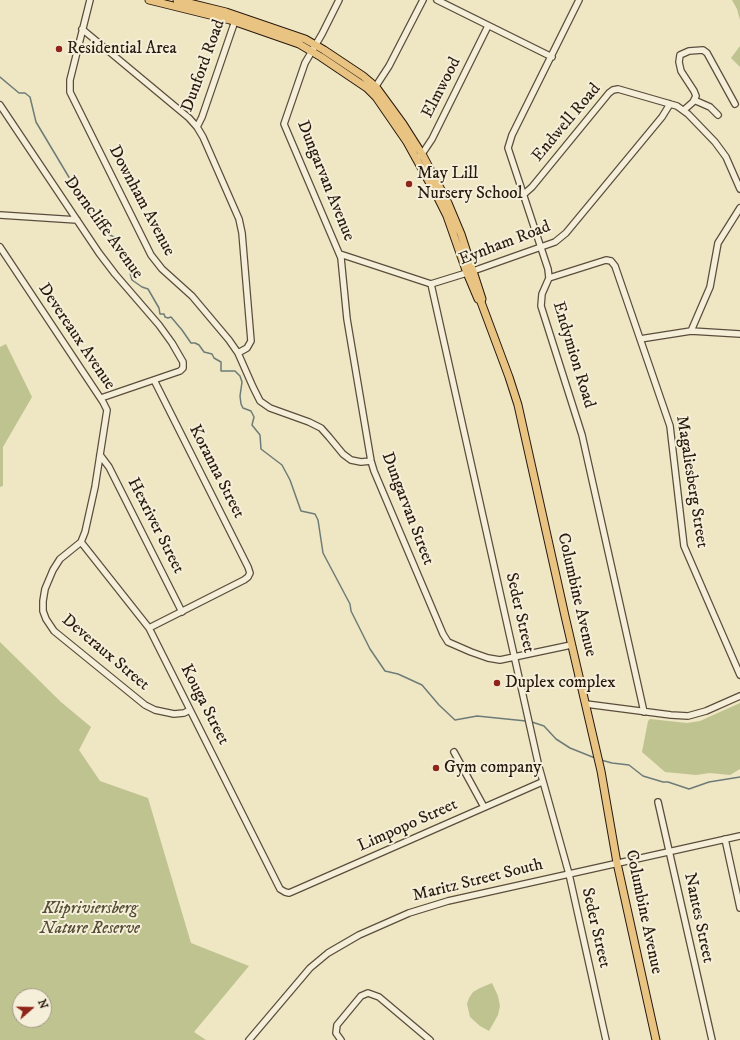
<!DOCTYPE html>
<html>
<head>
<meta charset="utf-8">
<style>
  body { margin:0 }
  #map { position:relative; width:740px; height:1040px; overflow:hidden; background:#efe6c4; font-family:"IM FELL DW Pica",serif }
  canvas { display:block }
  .north { position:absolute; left:12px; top:988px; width:40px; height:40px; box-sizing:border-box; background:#f5efd9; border:1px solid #a39a88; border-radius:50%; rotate:70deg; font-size:11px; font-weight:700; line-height:16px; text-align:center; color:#291a0f }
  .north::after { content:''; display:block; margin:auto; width:14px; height:18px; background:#8f2418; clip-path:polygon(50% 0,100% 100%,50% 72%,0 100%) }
</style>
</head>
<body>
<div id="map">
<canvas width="740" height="1040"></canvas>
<div class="north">N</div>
</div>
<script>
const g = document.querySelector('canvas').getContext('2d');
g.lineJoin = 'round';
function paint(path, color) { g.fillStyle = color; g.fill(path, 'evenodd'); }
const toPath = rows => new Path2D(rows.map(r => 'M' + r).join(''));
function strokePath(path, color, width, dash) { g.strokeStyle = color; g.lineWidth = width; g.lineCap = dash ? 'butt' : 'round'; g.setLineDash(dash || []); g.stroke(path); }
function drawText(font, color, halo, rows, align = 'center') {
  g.font = font + ' "IM FELL DW Pica",serif'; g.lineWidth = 4; g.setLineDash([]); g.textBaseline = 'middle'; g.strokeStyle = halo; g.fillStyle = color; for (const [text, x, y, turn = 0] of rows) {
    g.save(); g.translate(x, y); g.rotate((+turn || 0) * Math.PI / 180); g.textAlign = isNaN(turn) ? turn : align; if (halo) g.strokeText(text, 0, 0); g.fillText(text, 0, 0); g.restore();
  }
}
paint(toPath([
  [732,0,740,0,740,20,737,9],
  [740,46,740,67,731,58],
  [6,344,32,397,3,447,3,486,0,487,0,347],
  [0,642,61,702,91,727,79,750,100,781,148,798,191,943,249,966,194,1032,206,1040,0,1040],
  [20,996,44,996,44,1020,20,1020],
  [740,703,740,769,730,775,710,773,696,775,665,772,642,752,648,721,650,719,687,723,700,721],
  [492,983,498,996,500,1006,498,1015,489,1031,480,1026,470,1017,467,1004,469,998,473,992,480,988]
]), '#bfc390');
strokePath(toPath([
  [0,77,19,93,25,93,30,97,36,122,73,184,82,201,106,233,116,238,118,243,121,257,127,263,132,280,142,287,148,289,159,308,160,314,164,314,165,317,168,318,171,317,182,330,191,343,195,343,199,345,204,352,212,354,214,358,221,362,221,371,235,371,240,376,242,382,240,396,241,404,243,408,251,411,254,417,252,425,260,435,261,449,282,465,290,480,301,511,315,514,318,520,323,553,350,604,351,611,370,649,385,671,398,674,422,685,439,705,455,720,477,716,526,721],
  [532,722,544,726,556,739,570,748,595,758],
  [601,760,612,763,629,765,643,776,663,782,668,782,689,789,709,782,740,777]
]), '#6e7c77', 1.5);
const minor = toPath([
  [90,0,70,80,70,92,151,255,162,269,192,296,229,340,238,353,253,387,260,401,270,408,309,422,321,428,329,437,343,454,351,460,361,462,371,461],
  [339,0,322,34,305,63,284,124,341,258,347,319,371,461,374,471,443,634,448,642,471,652,488,658,500,660,571,645],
  [437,0,552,57],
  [579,0,512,135,508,148,548,269,549,278,542,294,541,306,582,435,644,712],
  [82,29,189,118,197,127,203,137,239,219,242,233,251,341,247,348,238,353],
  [374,89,389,66,423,0],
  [694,100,710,107,718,115],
  [0,105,99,253,115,274,159,325,172,343,183,362,183,368,180,371,101,398],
  [684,110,693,102,696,96,694,91,681,71,679,62,680,55,689,51,703,50,707,53,735,104],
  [197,127,202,117,236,18],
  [417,159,424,151,432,139,488,26],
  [523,195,532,187,609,93,613,90,618,89,677,106,688,114,715,142,726,157,740,189],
  [0,215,77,220],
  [0,247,103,402,107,410,95,487,85,532,81,542,60,559,53,570,45,589,43,601,43,611,46,619,54,631,145,705,155,710,174,714,184,713,190,710],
  [340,254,431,284,473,271,555,242,566,233,662,117,670,104],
  [549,278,606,260,611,261,615,266,670,426,684,546,740,675],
  [431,284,539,767,569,874,606,1040],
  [691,331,710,287,718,243,740,208],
  [640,339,691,331,740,334],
  [100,455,109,467,182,612],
  [81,542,149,628,280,889,285,892,289,893,296,890,542,782],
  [149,628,244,580,248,577,250,573,248,567,154,380],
  [586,704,671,715,688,716,706,711,740,696],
  [454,752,484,807],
  [658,802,712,1040],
  [725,839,740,908],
  [249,1040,299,981,310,968,328,953,359,935,409,913,448,901,740,836],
  [341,1040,336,1033,337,1025,361,996,368,993,379,997,430,1040]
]);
const major = toPath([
  [149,0,230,20,299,44,321,57,367,88,376,97,407,142,438,198,447,216,467,273,478,299],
  [177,0,226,12,305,39,324,50,363,76,376,87,403,124,422,154,448,203,461,234,482,299,481,302,509,377,518,405,565,616,601,771,617,863,656,1040]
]);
strokePath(minor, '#5a4d3c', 8);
strokePath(major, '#291a0f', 9);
strokePath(minor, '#f5efd9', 5.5);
strokePath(major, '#e8c382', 7);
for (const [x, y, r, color] of [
  [59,49,4,"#8f2418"],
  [409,184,4,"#8f2418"],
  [497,683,4,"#8f2418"],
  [436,768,4,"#8f2418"]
]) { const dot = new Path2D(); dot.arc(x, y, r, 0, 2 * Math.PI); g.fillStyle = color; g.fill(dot); strokePath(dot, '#f5efd9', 1.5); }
drawText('17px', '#291a0f', '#f5efd9', [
  ["Residential Area",67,49],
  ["May Lill",417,174],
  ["Nursery School",417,194],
  ["Duplex complex",505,683],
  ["Gym company",444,768]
], 'left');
drawText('17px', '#291a0f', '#f5efd9', [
  ["Dunford Road",204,66,-70],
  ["Elmwood",442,88,-63],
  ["Endwell Road",567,123,-50],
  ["Dungarvan Avenue",325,181,68],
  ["Downham Avenue",141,201,62],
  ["Dorncliffe Avenue",103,228,54],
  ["Eynham Road",505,244,-21],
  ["Devereaux Avenue",76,337,56],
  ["Endymion Road",573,355,73],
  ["Koranna Street",216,472,63],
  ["Magaliesberg Street",691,482,81],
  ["Dungarvan Street",407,509,69],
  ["Hexriver Street",155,526,63],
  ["Columbine Avenue",576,595,77],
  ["Seder Street",519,613,77],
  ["Deveraux Street",105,653,40],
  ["Kouga Street",204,705,63],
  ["Limpopo Street",408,826,-24],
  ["Maritz Street South",478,881,-14],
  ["Columbine Avenue",643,912,78],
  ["Nantes Street",698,918,78],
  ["Seder Street",595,928,77]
]);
drawText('italic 17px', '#564d36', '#f5efd9', [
  ["Klipriviersberg",90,909],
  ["Nature Reserve",90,929]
]);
</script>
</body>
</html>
